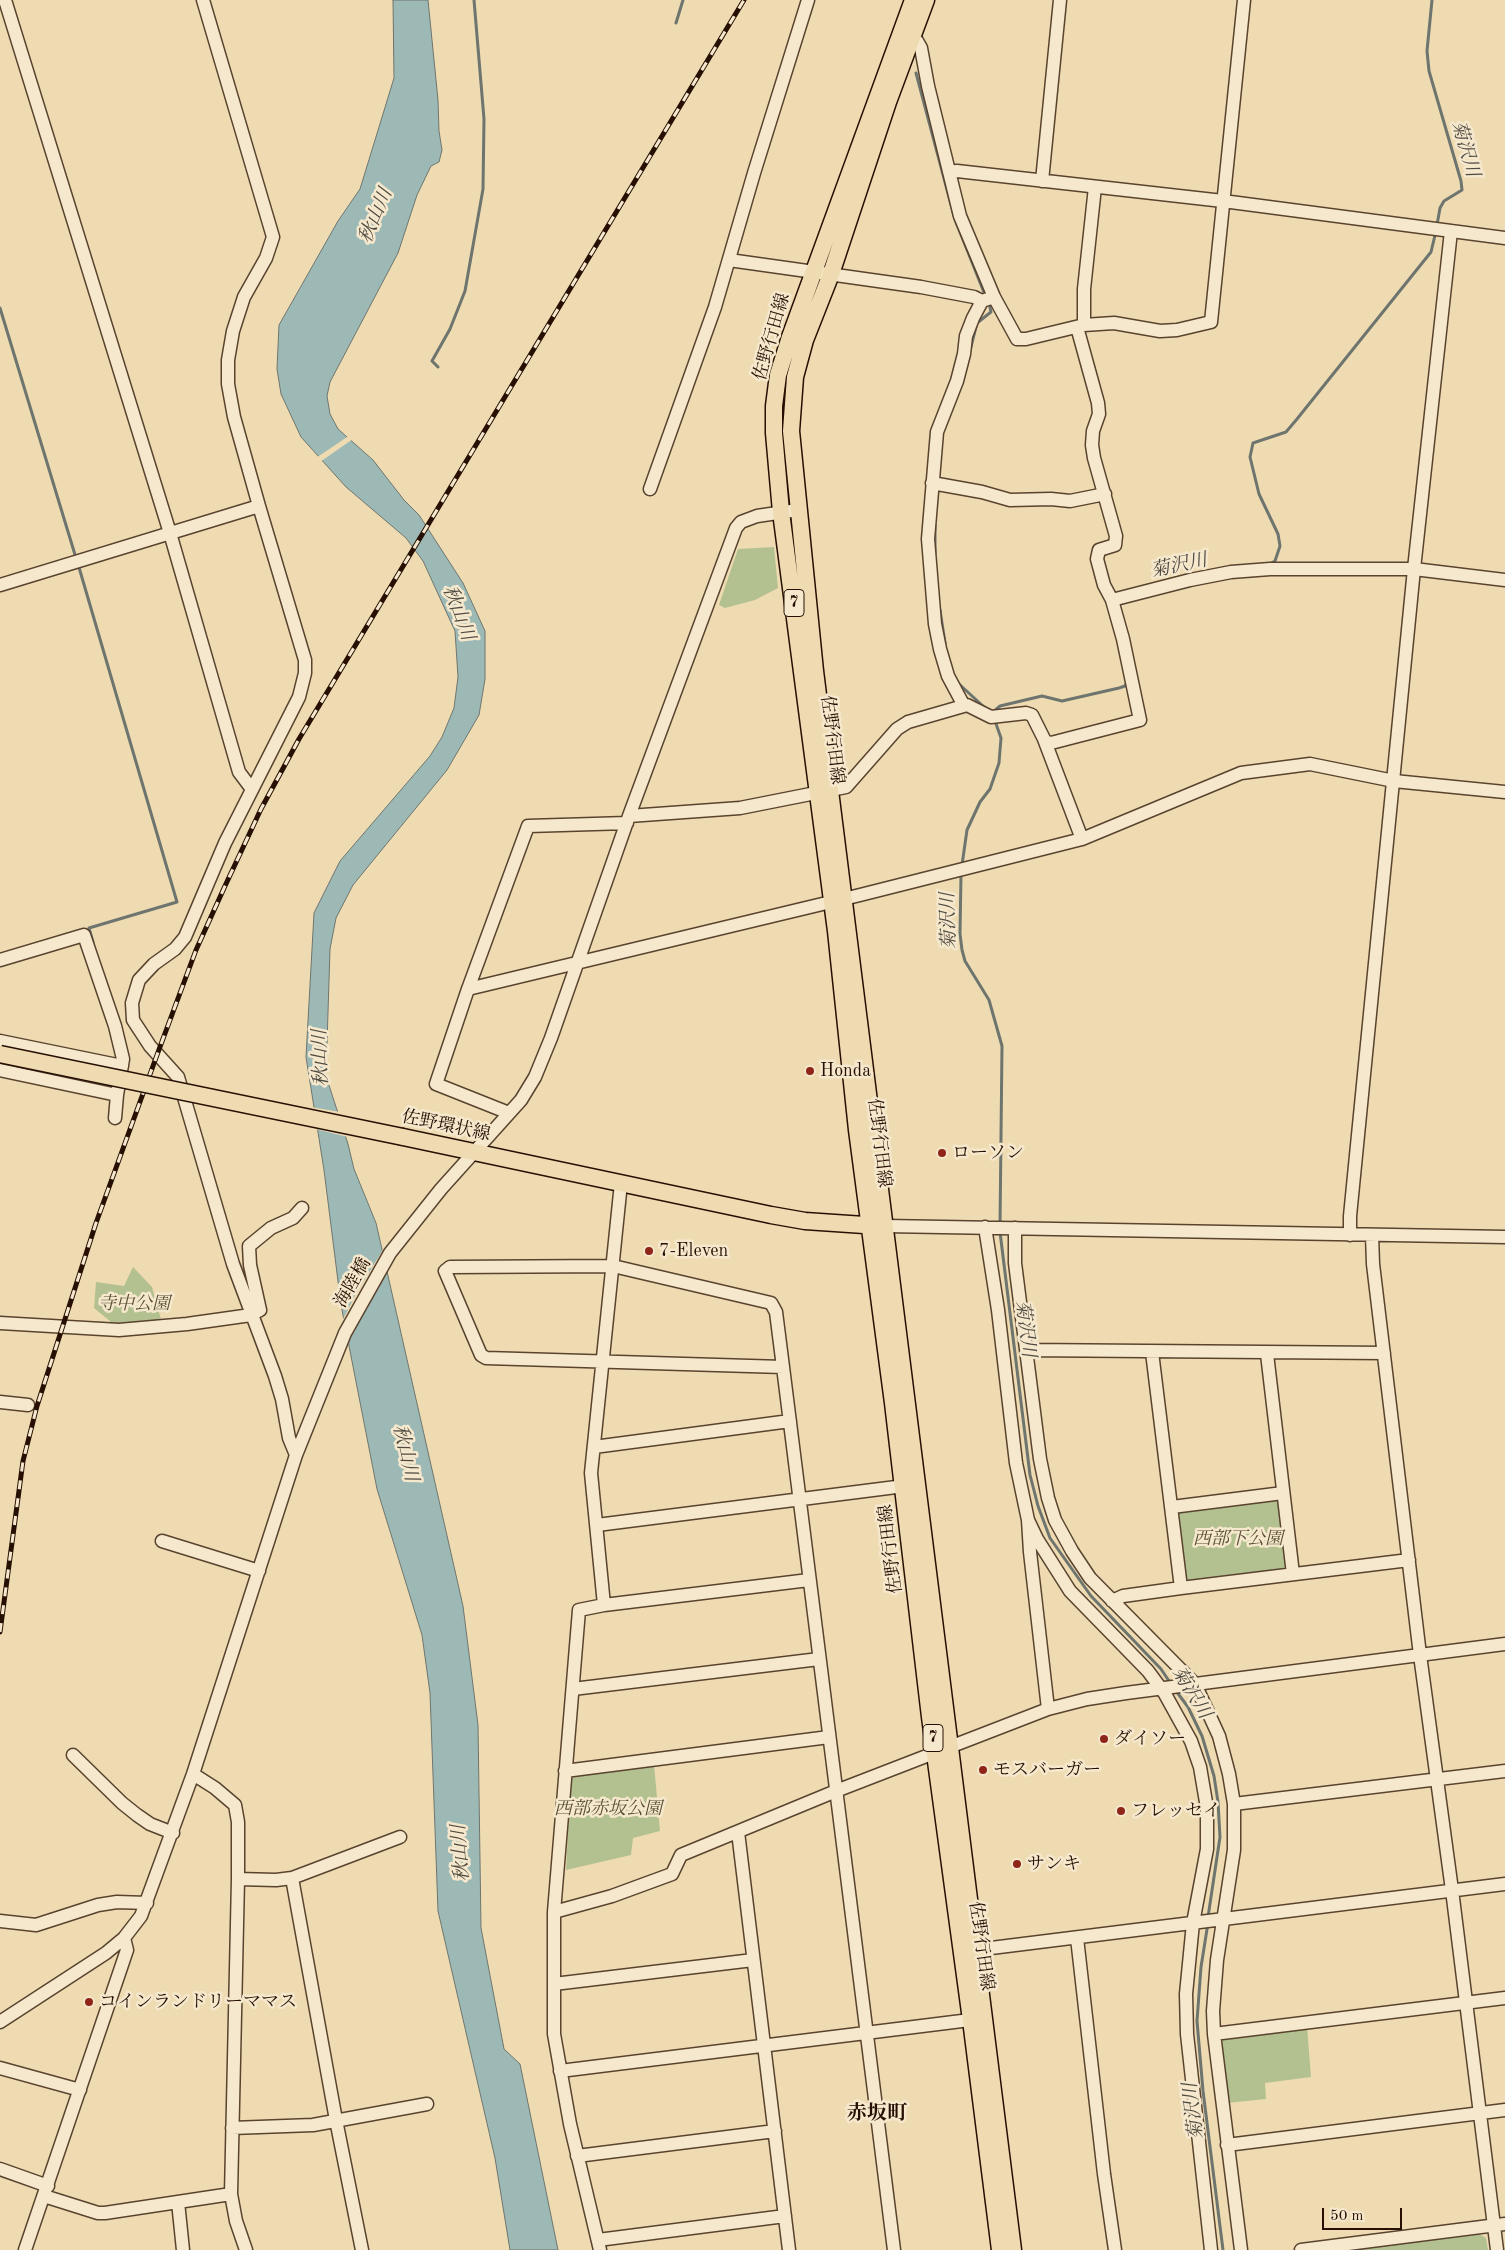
<!DOCTYPE html>
<html>
<head>
<meta charset="utf-8">
<style>
  body { margin:0 }
  #map { position:relative; width:1505px; height:2250px; overflow:hidden; background:#efdbb2; font-family:"Old Standard TT",serif }
  canvas { display:block }
  .scale { position:absolute; left:1322px; top:2208px; width:80px; height:22px; box-sizing:border-box; border:2px solid #271003; border-top:0; padding-left:6px; font-size:15px; line-height:18px; white-space:nowrap; color:#271003; -webkit-text-stroke:4px #f5e8cd; paint-order:stroke }
</style>
</head>
<body>
<div id="map">
<canvas width="1505" height="2250"></canvas>
<div class="scale">50 m</div>
</div>
<script>
const g = document.querySelector('canvas').getContext('2d');
g.lineJoin = 'round';
function paint(path, color) { g.fillStyle = color; g.fill(path, 'evenodd'); }
const toPath = rows => new Path2D(rows.map(r => 'M' + r).join(''));
function strokePath(path, color, width, dash) { g.strokeStyle = color; g.lineWidth = width; g.lineCap = dash ? 'butt' : 'round'; g.setLineDash(dash || []); g.stroke(path); }
function drawText(font, color, halo, rows, align = 'center') {
  g.font = font + ' "Old Standard TT","Noto Serif JP",serif'; g.lineWidth = 5; g.setLineDash([]); g.textBaseline = 'middle'; g.strokeStyle = halo; g.fillStyle = color; for (const [text, x, y, turn = 0] of rows) {
    g.save(); g.translate(x, y); g.rotate((+turn || 0) * Math.PI / 180); g.textAlign = isNaN(turn) ? turn : align; if (halo) g.strokeText(text, 0, 0); g.fillText(text, 0, 0); g.restore();
  }
}
paint(toPath([
  [774,547,778,588,755,600,725,608,719,605,738,549],
  [133,1267,152,1287,162,1323,117,1327,94,1308,96,1282,124,1286],
  [1274,1497,1279,1500,1287,1564,1281,1570,1192,1582,1186,1578,1178,1514,1180,1509],
  [654,1764,660,1831,633,1838,631,1855,566,1870,571,1775],
  [1307,2026,1311,2077,1265,2083,1266,2099,1227,2103,1220,2043,1224,2036],
  [1479,2234,1486,2238,1488,2250,1351,2250]
]), '#b3c190');
const water = toPath([
  [393,0,428,0,438,100,439,131,442,150,439,162,431,166,417,195,398,253,330,382,327,396,330,414,338,429,373,460,404,500,419,515,463,583,485,631,485,679,479,715,447,770,353,885,336,918,330,949,326,1076,348,1144,354,1169,376,1223,463,1606,478,1725,481,1928,504,2049,520,2064,558,2250,510,2250,495,2158,438,1911,430,1693,422,1635,377,1489,341,1305,324,1170,306,1057,314,913,340,861,430,756,442,737,454,708,458,677,455,631,423,561,406,538,346,487,301,437,281,394,277,369,279,325,338,221,360,189,394,78,393,0]
]);
paint(water, '#9db9b6');
strokePath(water, '#6e756e', 1);
paint(toPath([
  [350,435,353,439,320,462,316,458],
  [311,1107,340,1112,348,1137,315,1129],
  [384,1248,389,1269,346,1346,342,1321,357,1292]
]), '#efdbb2');
strokePath(toPath([
  [1432,0,1427,51,1429,71,1461,181,1462,190,1444,201,1440,208,1437,225],
  [676,23,683,0],
  [916,73,954,216],
  [956,222,985,295],
  [0,308,76,558],
  [970,351,977,323,991,312,989,303],
  [438,367,432,361,450,329,465,291,483,189,484,119,474,0],
  [935,525,935,553],
  [78,564,177,902,89,928,93,942],
  [1268,565,1275,561,1280,546,1278,534,1259,494,1250,457,1253,443,1286,432,1297,419,1431,252,1436,231],
  [940,610,945,643],
  [959,684,984,707],
  [992,713,1000,706,1042,696,1062,701,1119,688,1125,686,1127,682],
  [962,865,967,830,980,802,990,789,999,763,1001,738,995,721],
  [961,874,960,934,962,950,965,961,989,1000,1002,1046,1000,1226],
  [1000,1232,1030,1475,1038,1506,1050,1538,1091,1596,1161,1669,1171,1684],
  [1176,1691,1188,1707,1202,1736,1214,1776,1218,1802,1220,1837,1208,1917],
  [1208,1923,1201,1967,1197,2021,1203,2091,1223,2250]
]), '#6e756e', 3);
const minor = toPath([
  [5,0,170,533,239,772,251,788],
  [203,0,273,237,266,258,244,297,233,331,228,360,228,384,234,417,259,506,305,660,305,673,299,697,225,843,185,937,175,949,154,964,139,980,132,1003,133,1020,150,1046,178,1077,233,1264,275,1376,282,1399,289,1438,296,1455],
  [905,33,917,41,921,48,928,86,960,216,994,297],
  [949,172,957,171,1223,201,1505,238],
  [1042,181,1060,0],
  [729,260,921,287,974,297,982,301],
  [1084,325,1084,289,1095,187],
  [932,483,982,492,1010,500,1051,499,1070,501,1105,494],
  [650,489,715,307,754,173,808,0],
  [0,585,259,506],
  [1112,600,1190,580,1231,572,1270,569,1414,569,1505,580],
  [963,704,948,676,940,649,935,624,928,539,937,432,957,381,964,354,966,336,973,318,982,301,994,297,1017,339,1026,339,1084,325,1114,323,1160,331,1177,330,1211,322,1244,0],
  [1044,739,1046,742,1051,743,1140,720,1123,639,1112,600,1104,585,1097,559,1099,550,1115,545,1116,536,1094,458,1092,445,1093,431,1099,414,1098,403,1077,327],
  [629,816,740,808,846,787,897,729,908,722,967,705,991,717,1026,713,1032,715,1044,739,1082,839],
  [0,960,84,935,115,1026,123,1059,117,1095,0,1070],
  [468,989,860,895,1082,839,1241,773,1310,764,1394,781,1505,792],
  [0,1041,122,1066],
  [509,1113,436,1084,468,989,528,826,627,823],
  [115,1118,117,1095],
  [886,1226,1505,1237],
  [985,1227,998,1310,1016,1463,1028,1520,1030,1552,1048,1709],
  [1015,1228,1015,1263,1040,1459,1048,1498,1055,1520,1072,1551,1090,1578,1195,1684,1219,1736,1229,1774,1234,1804,1234,1850,1217,1960,1213,2011,1214,2034,1241,2250],
  [1350,1235,1350,1216,1414,569,1451,231],
  [1372,1235,1373,1264,1420,1655,1452,1890,1497,2250],
  [0,1323,119,1330,187,1324,251,1315,260,1310,250,1265,249,1246,271,1228,293,1218,302,1208],
  [1027,1350,1384,1353],
  [1152,1352,1181,1588],
  [1267,1354,1293,1574],
  [783,1367,486,1358,481,1355,445,1271,450,1267,613,1266,771,1303,776,1312,783,1367,894,2250],
  [0,1402,28,1405],
  [594,1447,790,1421],
  [1172,1507,1283,1493],
  [1028,1520,1037,1539,1070,1591,1148,1671,1165,1694,1191,1741,1200,1767,1207,1808,1207,1849,1193,1923,1186,1994,1187,2034,1211,2250],
  [597,1525,912,1485],
  [162,1541,259,1571],
  [1112,1601,1123,1596,1181,1588,1409,1560],
  [604,1605,809,1580],
  [573,1689,819,1659],
  [73,1755,122,1803,137,1815,150,1824,173,1833],
  [565,1771,829,1737],
  [193,1774,215,1788,235,1805,238,1822,238,1879,231,2194,236,2221,246,2250],
  [1234,1804,1505,1771],
  [738,1832,789,2250],
  [292,1878,336,2120,362,2250],
  [238,1879,276,1880,292,1878,400,1837],
  [554,1912,579,1610,604,1605,591,1473,621,1183],
  [0,1921,36,1925,98,1905,117,1902,147,1903],
  [1077,1938,1104,2174,1115,2250],
  [967,1951,1505,1884],
  [554,1984,753,1960],
  [0,2022,106,1953,124,1938,141,1916,193,1774,296,1455,345,1333,390,1253,441,1189,521,1100,535,1077,551,1038,629,816,736,528,741,522,757,516,798,510],
  [1214,2034,1505,1998],
  [0,2068,80,2090],
  [560,2071,978,2019],
  [232,2128,313,2125,427,2104],
  [1227,2145,1505,2110],
  [577,2156,775,2131],
  [0,2169,48,2186],
  [44,2196,98,2213,105,2213,231,2194],
  [178,2202,183,2250],
  [598,2240,785,2216],
  [25,2250,127,1950,124,1938],
  [600,2250,570,2124,554,2034,554,1912,612,1896,672,1874,681,1855,836,1791,1048,1709,1087,1699,1126,1693,1505,1644],
  [1301,2250,1505,2224]
]);
const major = toPath([
  [913,0,790,337,778,375,774,406,774,433,781,512,836,931,857,1130,893,1403,930,1717,971,2020,1000,2250],
  [926,0,888,102,831,274,805,340,795,377,791,431,815,671,1013,2250],
  [403,1137,771,1215,805,1221,879,1226]
]);
strokePath(minor, '#59432f', 15);
strokePath(major, '#271003', 19);
strokePath(minor, '#f5e8cd', 12);
strokePath(major, '#efdbb2', 16);
const rail = toPath([
  [0,1632,23,1461,37,1406,96,1223,157,1055,196,950,225,886,261,809,299,739,744,0]
]);
strokePath(rail, '#271003', 5);
strokePath(rail, '#f5e8cd', 3, [9]);
const majorBridge = toPath([
  [0,1054,403,1137]
]);
strokePath(majorBridge, '#271003', 19, []);
strokePath(majorBridge, '#efdbb2', 16);
for (const [x, y, r, color] of [
  [810,1071,5,"#8f2418"],
  [942,1153,5,"#8f2418"],
  [649,1251,5,"#8f2418"],
  [1104,1739,5,"#8f2418"],
  [983,1770,5,"#8f2418"],
  [1121,1811,5,"#8f2418"],
  [1017,1864,5,"#8f2418"],
  [89,2002,5,"#8f2418"]
]) { const dot = new Path2D(); dot.arc(x, y, r, 0, 2 * Math.PI); g.fillStyle = color; g.fill(dot); strokePath(dot, '#f5e8cd', 2); }
for (const [x, y, w] of [
  [794,603,20],
  [933,1738,20]
]) { const box = new Path2D(); box.roundRect(x - w / 2, y - 13.5, w, 27, 4); g.fillStyle = '#f5e8cd'; g.fill(box); strokePath(box, '#271003', 1); }
drawText('bold 16px', '#271003', null, [
  ["7",794,603],
  ["7",933,1738]
]);
drawText('18px', '#271003', '#f5e8cd', [
  ["佐野行田線",772,337,-74],
  ["佐野行田線",832,740,83],
  ["佐野環状線",446,1126,12],
  ["佐野行田線",879,1143,83],
  ["海陸橋",353,1283,-60],
  ["佐野行田線",891,1549,-97],
  ["佐野行田線",981,1946,82]
]);
drawText('18px', '#271003', '#f5e8cd', [
  ["Honda",820,1071],
  ["ローソン",952,1153],
  ["7-Eleven",659,1251],
  ["ダイソー",1114,1739],
  ["モスバーガー",993,1770],
  ["フレッセイ",1131,1811],
  ["サンキ",1027,1864],
  ["コインランドリーママス",99,2002]
], 'left');
drawText('italic 18px', '#584e34', '#f5e8cd', [
  ["寺中公園",134,1304],
  ["西部下公園",1238,1539],
  ["西部赤坂公園",608,1809]
]);
drawText('italic 19px', '#504b42', '#f5e8cd', [
  ["菊沢川",1465,149,74],
  ["秋山川",376,216,-67],
  ["菊沢川",1179,566,-12],
  ["秋山川",458,613,69],
  ["菊沢川",949,921,-92],
  ["秋山川",321,1058,-92],
  ["菊沢川",1025,1329,83],
  ["秋山川",405,1453,77],
  ["菊沢川",1191,1693,58],
  ["秋山川",461,1853,-94],
  ["菊沢川",1194,2111,-97]
]);
drawText('bold 20px', '#271003', '#f5e8cd', [
  ["赤坂町",877,2114]
]);
</script>
</body>
</html>
